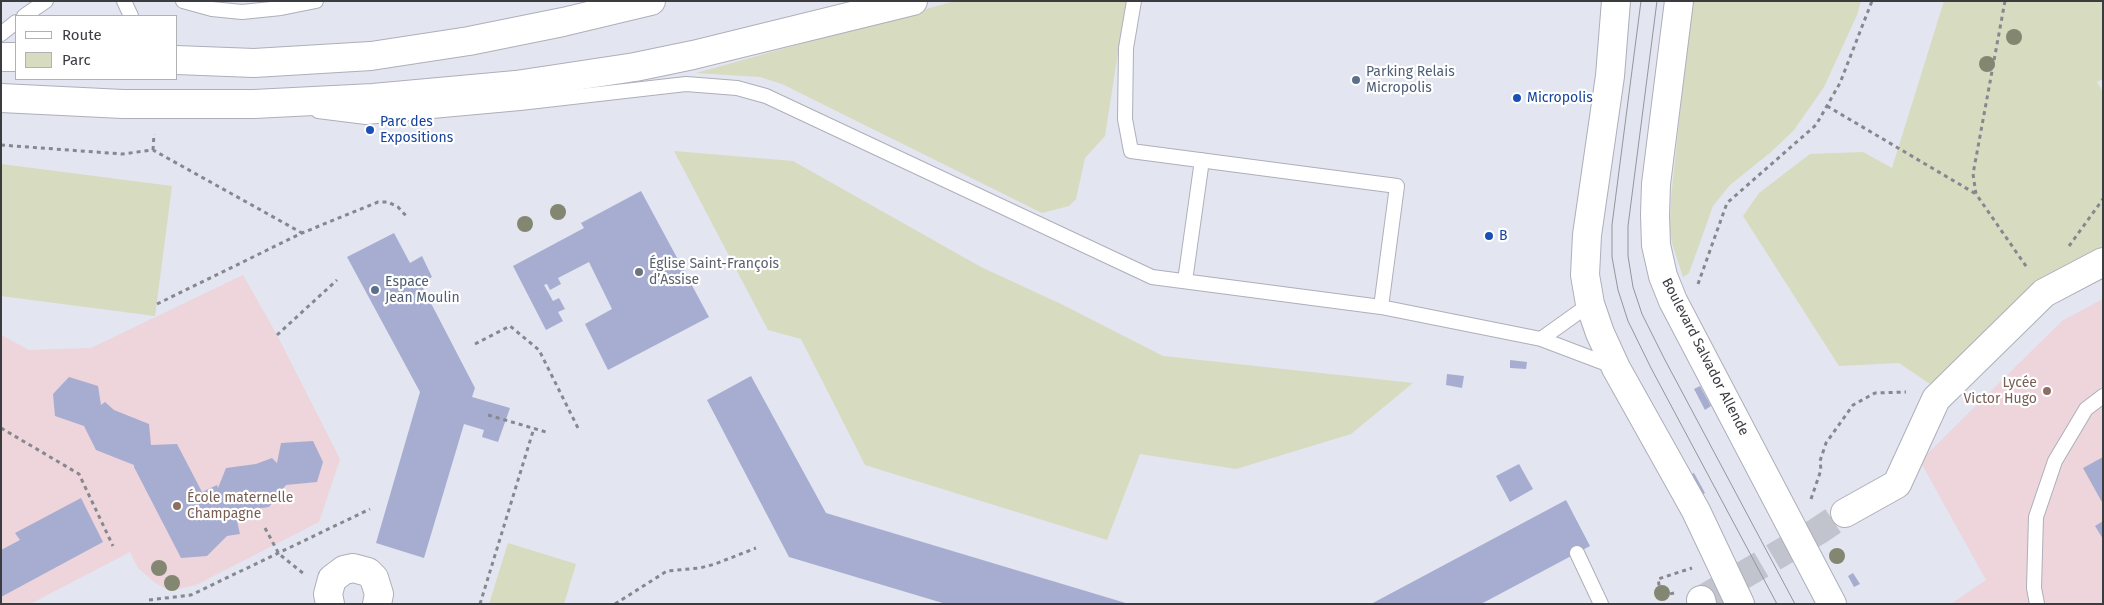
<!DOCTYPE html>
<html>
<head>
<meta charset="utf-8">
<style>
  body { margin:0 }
  #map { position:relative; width:2104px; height:605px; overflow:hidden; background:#e3e5f0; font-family:"Fira Sans",sans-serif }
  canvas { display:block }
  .frame { position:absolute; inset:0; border:2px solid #3b3c40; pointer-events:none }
  .legend { position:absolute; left:15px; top:15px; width:162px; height:65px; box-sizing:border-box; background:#fff; border:1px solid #b1b1b3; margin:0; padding:6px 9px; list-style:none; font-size:15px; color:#3b3c40 }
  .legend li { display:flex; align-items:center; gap:10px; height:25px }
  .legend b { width:25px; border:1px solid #b1b1b3 }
</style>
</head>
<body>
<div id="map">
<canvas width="2104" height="605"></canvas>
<div class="frame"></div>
<ul class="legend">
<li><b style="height:6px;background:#fff"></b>Route</li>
<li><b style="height:14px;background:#d7dbbf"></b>Parc</li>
</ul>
</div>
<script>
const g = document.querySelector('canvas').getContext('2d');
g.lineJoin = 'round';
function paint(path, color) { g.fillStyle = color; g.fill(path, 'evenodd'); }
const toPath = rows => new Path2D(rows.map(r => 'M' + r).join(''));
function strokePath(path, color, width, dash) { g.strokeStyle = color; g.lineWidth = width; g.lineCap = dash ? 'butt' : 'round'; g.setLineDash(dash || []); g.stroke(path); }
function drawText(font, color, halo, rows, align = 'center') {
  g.font = font + ' "Fira Sans",sans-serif'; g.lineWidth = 4.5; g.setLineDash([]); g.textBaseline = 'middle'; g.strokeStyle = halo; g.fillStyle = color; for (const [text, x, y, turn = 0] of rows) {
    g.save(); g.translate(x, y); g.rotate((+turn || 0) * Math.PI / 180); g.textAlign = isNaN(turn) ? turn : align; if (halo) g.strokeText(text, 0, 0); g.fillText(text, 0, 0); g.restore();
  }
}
paint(toPath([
  [243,275,277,335,340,459,319,522,196,585,170,591,154,582,138,568,130,552,30,604,1,604,1,335,29,350,91,348],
  [2103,299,2103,604,1951,604,1986,580,1920,461,2062,321]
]), '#eed4db');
paint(toPath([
  [955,1,1126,1,1105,136,1085,158,1076,199,1069,206,1042,213,782,84,760,77,696,73],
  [1692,1,1861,1,1857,15,1824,87,1794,130,1771,152,1730,185,1713,206,1689,273,1683,277,1672,243,1670,229,1671,198],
  [1944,1,2103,1,2103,79,2097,82,2103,92,2103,246,2063,268,1933,386,1899,363,1839,366,1743,216,1759,193,1810,154,1863,152,1892,168],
  [674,151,793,161,981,267,1063,305,1163,356,1413,383,1351,434,1236,469,1140,454,1107,540,865,465,801,339,768,330],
  [1,164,172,186,155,316,1,296],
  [508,543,576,564,564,604,489,604]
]), '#d7dbbf');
paint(toPath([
  [641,191,709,317,608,370,585,324,612,309,589,262,558,278,561,284,550,290,547,284,544,285,553,301,559,298,565,309,558,312,563,321,546,330,513,266,584,228,581,223],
  [394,233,410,263,422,256,432,277,421,284,475,388,472,397,510,408,498,442,482,437,484,430,464,424,424,558,376,543,420,392,347,257],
  [1510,360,1527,362,1526,369,1510,368],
  [1447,374,1464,376,1462,388,1446,385],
  [751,376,826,513,1129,604,946,604,789,557,707,400],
  [69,377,98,386,101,405,105,402,114,410,149,424,151,445,177,444,202,492,217,485,218,488,226,468,256,464,272,458,277,463,281,443,313,441,323,462,317,482,286,485,269,507,235,512,240,534,227,536,207,556,181,558,134,467,134,465,96,450,84,426,55,416,53,394],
  [1700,386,1711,406,1705,410,1694,389],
  [2103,457,2103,504,2083,468],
  [1519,464,1533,489,1510,502,1496,476],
  [1694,473,1705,493,1698,497,1687,476],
  [81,498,103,542,1,597,1,550,20,540,15,533],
  [1566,500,1590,546,1481,604,1371,604],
  [2103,521,2103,539,2095,526],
  [1853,573,1860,584,1854,587,1848,576]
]), '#a7add1');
strokePath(toPath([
  [1701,600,1818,531,1845,513]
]), '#c1c3cd', 28, [28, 14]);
const lane = toPath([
  [124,1,131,16],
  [183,1,212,9,242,12,281,8,316,1],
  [1134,1,1126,48,1125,119,1131,151,1397,186,1381,307],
  [24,16,46,1],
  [1,34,16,22],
  [318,111,366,117,520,103,686,84,737,88,766,96,1152,277,1381,307,1541,339,1615,367],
  [1185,281,1202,160],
  [1541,339,1590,304],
  [1577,553,1601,604],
  [2037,604,2034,588,2036,517,2055,461,2086,409,2103,396]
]);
const street = toPath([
  [1845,513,1897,484,1936,399,2044,293,2103,262],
  [1701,600,1702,604],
  [330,604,328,594,332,579,344,570,353,568,368,572,374,578,379,594,377,604]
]);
const secondary = toPath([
  [1616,1,1610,76,1587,235,1585,275,1590,304,1600,333,1616,368,1696,511,1740,604],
  [1679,1,1656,184,1655,215,1656,245,1663,276,1673,301,1832,604]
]);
const primary = toPath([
  [1,57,16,57],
  [176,60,254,63,371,56,469,41,563,22,651,1],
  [1,98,123,104,254,104,373,98,516,85,635,67,693,55,913,1]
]);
strokePath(lane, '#adafba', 16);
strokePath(street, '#adafba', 30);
strokePath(secondary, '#adafba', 30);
strokePath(primary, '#adafba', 30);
strokePath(toPath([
  [2005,1,1973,174,1976,194,2028,269],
  [1827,106,1976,194],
  [1,145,122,154,153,150,302,233],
  [153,150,154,134],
  [2069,246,2103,199],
  [1698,284,1727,203,1816,125,1840,83,1872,1],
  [157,304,302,233,378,202,388,202,398,207,408,218],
  [277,335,337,280],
  [475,344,510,326,539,350,578,428],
  [488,415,546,432],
  [1,428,79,474,113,546],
  [1811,499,1821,470,1820,461,1826,443,1853,405,1875,393,1906,392],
  [265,528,279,554,304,574],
  [1674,593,1661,596,1658,579,1692,568],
  [149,600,191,595,370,509],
  [480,604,534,428],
  [615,604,667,571,700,568,715,564,756,548]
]), '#87888f', 3, [4, 4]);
strokePath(lane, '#fff', 14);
strokePath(street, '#fff', 28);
strokePath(secondary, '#fff', 28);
strokePath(primary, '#fff', 28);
strokePath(toPath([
  [1641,1,1612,225,1612,257,1618,290,1628,321,1651,368,1777,604],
  [1657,1,1628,226,1628,256,1633,287,1642,314,1665,360,1795,604]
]), '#94969d', 1);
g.fillStyle = '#838671';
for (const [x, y] of [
  [2014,37],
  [1987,64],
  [558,212],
  [525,224],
  [1837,556],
  [159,568],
  [172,583],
  [1662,593]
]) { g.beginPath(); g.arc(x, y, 8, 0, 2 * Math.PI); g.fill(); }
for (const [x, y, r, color] of [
  [1356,80,5,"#5c6f8a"],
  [1517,98,5,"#1a4fb4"],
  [370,130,5,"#1a4fb4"],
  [1489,236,5,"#1a4fb4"],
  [639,272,5,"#6b7280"],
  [375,290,5,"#5c6f8a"],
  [2047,391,5,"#8d6e63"],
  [177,506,5,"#8d6e63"]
]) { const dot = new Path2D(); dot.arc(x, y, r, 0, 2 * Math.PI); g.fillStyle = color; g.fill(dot); strokePath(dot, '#fff', 2); }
drawText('14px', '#4e5e75', '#fff', [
  ["Parking Relais",1366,72],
  ["Micropolis",1366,88],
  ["Espace",385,282],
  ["Jean Moulin",385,298]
], 'left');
drawText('14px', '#164399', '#fff', [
  ["Micropolis",1527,98],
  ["Parc des",380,122],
  ["Expositions",380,138],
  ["B",1499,236]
], 'left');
drawText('14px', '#5b616d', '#fff', [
  ["Église Saint-François",649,264],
  ["d’Assise",649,280]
], 'left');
drawText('14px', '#3b3c40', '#fff', [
  ["Boulevard Salvador Allende",1705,357,63]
]);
drawText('14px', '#785e54', '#fff', [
  ["Lycée",2037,383],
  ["Victor Hugo",2037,399],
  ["École maternelle",187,498,"left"],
  ["Champagne",187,514,"left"]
], 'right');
</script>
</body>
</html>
